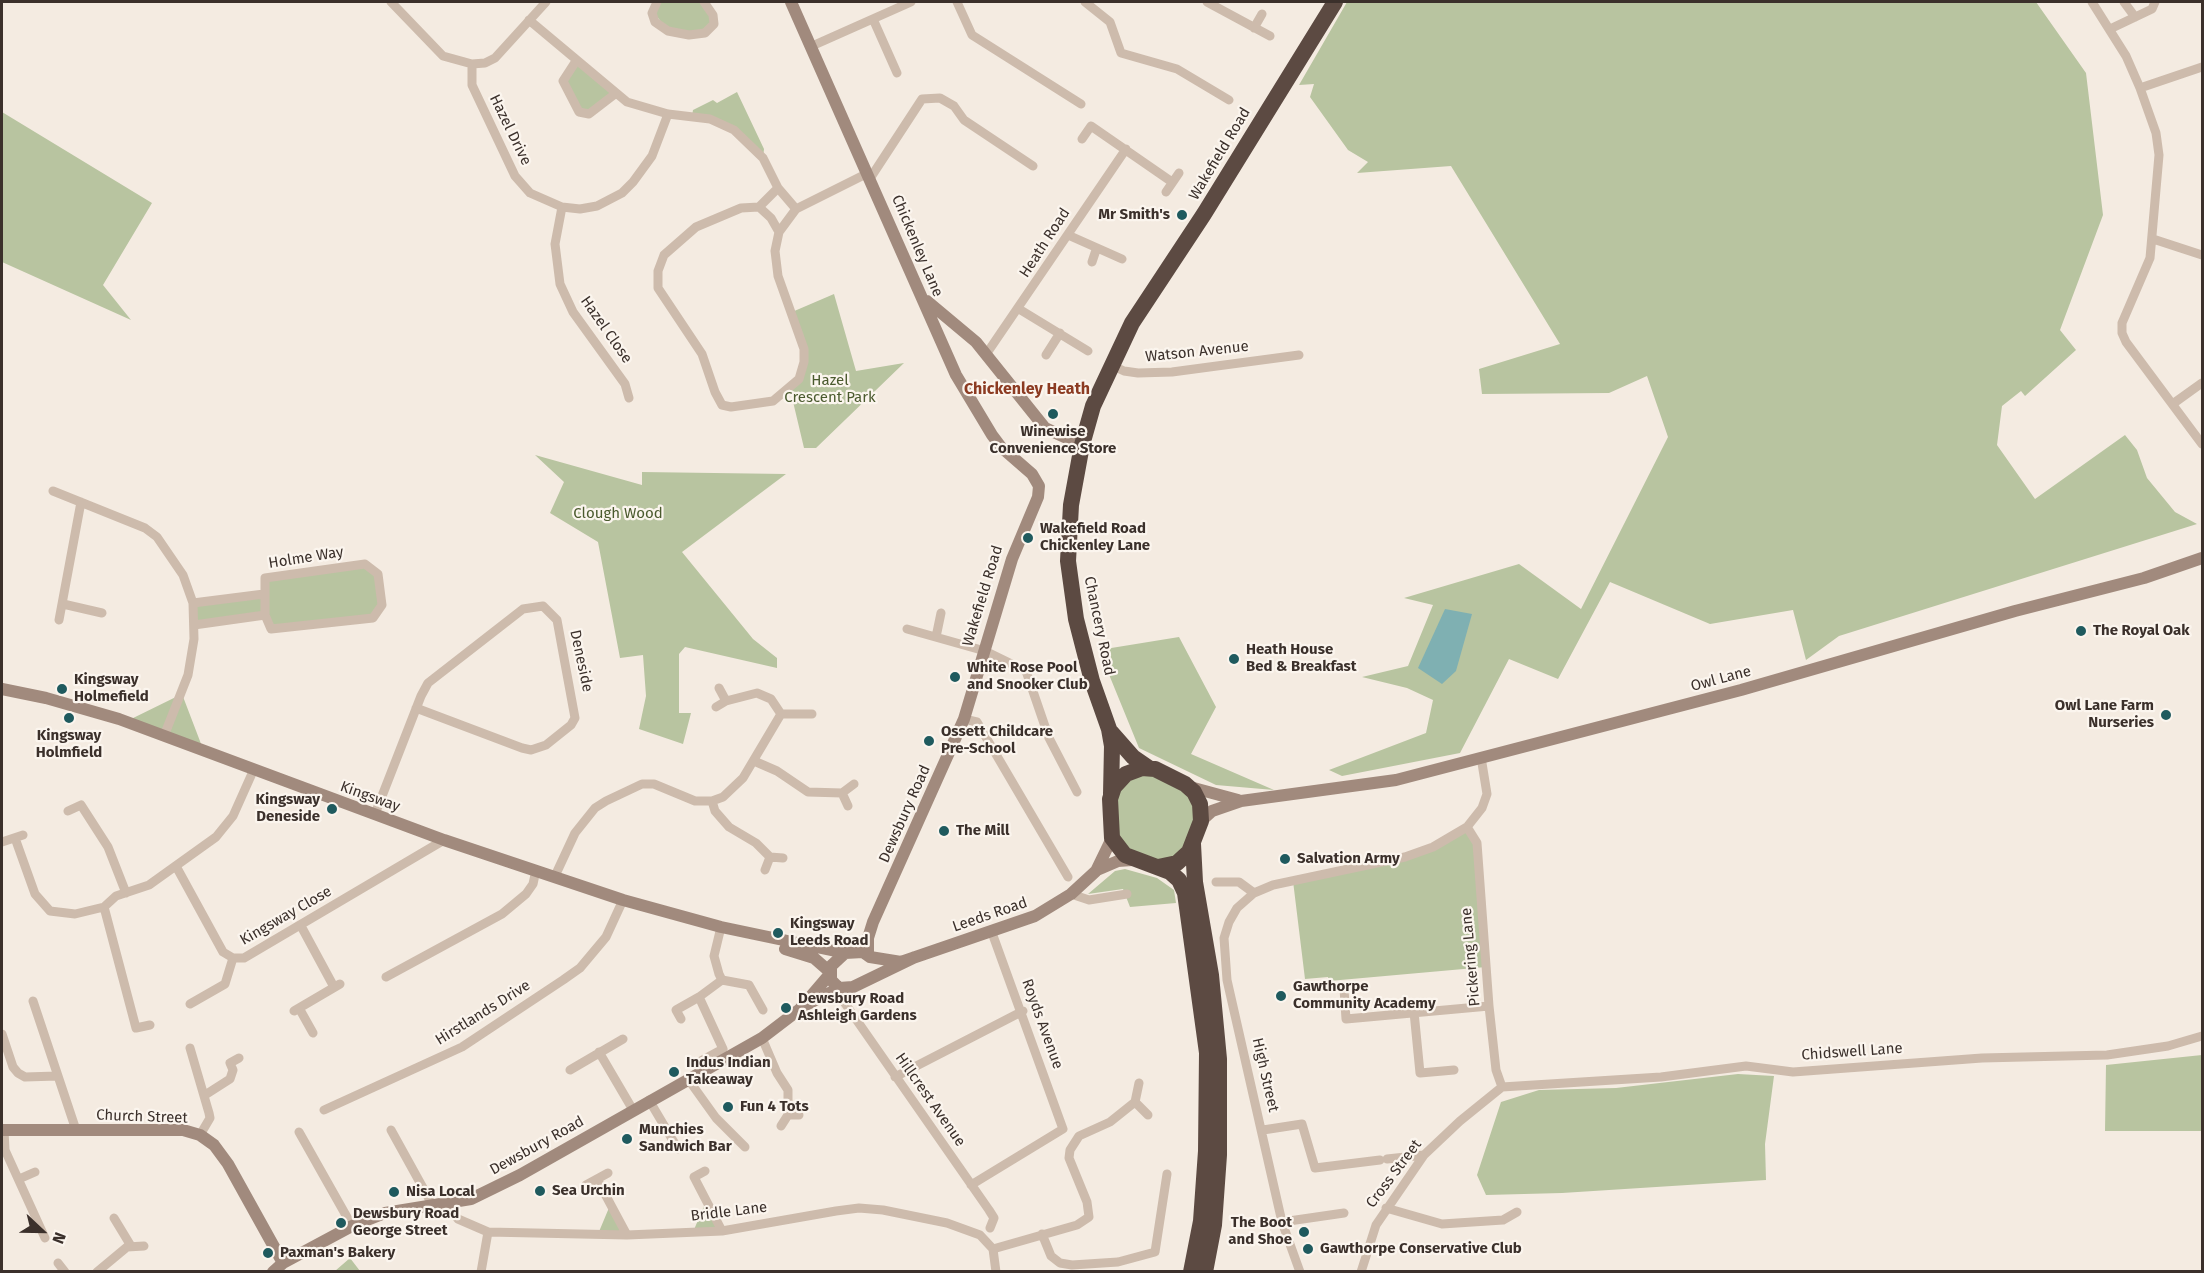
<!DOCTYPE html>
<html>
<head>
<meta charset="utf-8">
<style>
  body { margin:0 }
  #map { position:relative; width:2204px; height:1273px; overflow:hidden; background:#f4ebe1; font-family:"Fira Sans",sans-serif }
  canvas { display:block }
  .frame { position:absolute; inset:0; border:3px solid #3b302b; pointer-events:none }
  .north { position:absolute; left:12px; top:1201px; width:60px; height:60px; -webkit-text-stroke:4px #fbf5ee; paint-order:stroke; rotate:112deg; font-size:16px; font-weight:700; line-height:24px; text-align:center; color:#3b302b }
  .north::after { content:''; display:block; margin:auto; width:21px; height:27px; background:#3b302b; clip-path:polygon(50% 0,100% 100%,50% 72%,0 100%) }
</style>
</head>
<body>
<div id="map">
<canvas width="2204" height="1273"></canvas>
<div class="frame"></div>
<div class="north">N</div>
</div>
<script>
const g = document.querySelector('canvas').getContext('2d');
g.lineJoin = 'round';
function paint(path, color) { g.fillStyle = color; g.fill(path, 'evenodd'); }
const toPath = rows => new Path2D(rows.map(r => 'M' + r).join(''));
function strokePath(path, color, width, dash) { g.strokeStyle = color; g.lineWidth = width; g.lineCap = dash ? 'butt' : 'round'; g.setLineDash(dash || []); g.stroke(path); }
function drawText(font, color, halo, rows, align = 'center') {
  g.font = font + ' "Fira Sans",sans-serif'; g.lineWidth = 4.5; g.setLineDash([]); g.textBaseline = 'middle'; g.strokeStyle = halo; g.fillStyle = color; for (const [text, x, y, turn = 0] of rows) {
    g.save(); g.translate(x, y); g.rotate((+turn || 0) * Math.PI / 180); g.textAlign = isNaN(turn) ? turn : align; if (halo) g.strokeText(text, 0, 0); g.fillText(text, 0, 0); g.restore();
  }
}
paint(toPath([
  [657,2,704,2,713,15,709,31,668,31,652,10],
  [1347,2,2036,2,2086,73,2103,215,2060,330,2076,350,2025,396,2021,391,2002,406,1997,445,2035,499,2125,435,2137,450,2147,478,2175,512,2197,524,1839,636,1806,660,1793,610,1710,624,1610,582,1558,679,1509,659,1460,753,1342,776,1329,770,1426,733,1433,700,1407,688,1362,677,1408,666,1433,605,1404,598,1519,564,1581,609,1668,437,1647,376,1609,393,1482,394,1479,369,1560,344,1451,166,1357,173,1368,162,1348,150,1310,97,1314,84,1299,85],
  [576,61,615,94,589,114,579,112,563,81],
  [737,92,764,149,763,158,744,137,692,116,693,110,713,100,717,103],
  [2,112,152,203,103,285,131,320,2,262],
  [834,294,856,371,904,363,816,448,804,448,790,389,804,362,792,312],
  [535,455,642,485,642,472,786,474,682,552,753,639,777,658,777,668,685,647,679,654,679,713,691,713,683,744,639,729,646,696,643,655,620,658,598,542,550,513,564,482],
  [365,564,378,574,382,605,373,618,271,629,265,616,194,625,193,603,264,594,265,578],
  [1179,637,1216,707,1191,754,1274,790,1216,785,1139,748,1099,650],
  [182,694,203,749,125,722],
  [1149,768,1200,804,1184,858,1132,860,1110,819,1111,794],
  [1467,827,1477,843,1486,967,1329,981,1328,977,1305,979,1293,881,1405,857],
  [1125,869,1157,878,1174,890,1176,903,1130,907,1123,889,1088,894,1115,871],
  [2202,1055,2202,1131,2105,1131,2106,1065],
  [1738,1074,1774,1076,1765,1144,1766,1180,1562,1193,1486,1195,1477,1175,1501,1102,1539,1090,1616,1088],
  [707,1199,722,1231,693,1232],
  [611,1203,627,1235,598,1234],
  [350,1258,360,1271,335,1271]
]), '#b8c4a0');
paint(toPath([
  [1445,609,1472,614,1456,671,1442,684,1418,668]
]), '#7fb0b2');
strokePath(toPath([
  [391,2,443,56,472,64,485,63,495,58,546,2],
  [657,2,652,13,655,22,668,31,689,35,705,33,714,24,713,15,704,2],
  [957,2,972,35,1081,104],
  [1085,2,1110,22,1121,53,1177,69,1229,100],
  [1207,2,1270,36],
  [2092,2,2126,56,2140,88,2156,133,2159,155,2150,258,2122,323,2122,333,2126,342,2202,444],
  [2124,2,2135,17],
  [873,19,897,73],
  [529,20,627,102,668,114,710,119,734,130,763,158,778,188,796,209],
  [1254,28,1262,14],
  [2110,29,2152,9,2155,2],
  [812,46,911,2],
  [576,61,563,81,579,112,589,114,615,94],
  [472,64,472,85,515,176,530,193,562,207,580,209,597,206,622,193,633,182,652,156,668,114],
  [2140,88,2202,67],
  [1082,139,1091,126,1172,182],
  [871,177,922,99,940,98,954,106,964,120,1033,166],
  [778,188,759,207,741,208,696,227,664,255,658,271,658,288,702,354,715,392,722,405,731,407,773,401,799,379,804,362,804,349,778,276,775,251,779,232,796,209,868,173],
  [1166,192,1179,173],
  [562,207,555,244,560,284,573,312,625,384,629,398],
  [759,207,771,218,779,232],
  [1068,235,1122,259],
  [2153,239,2202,255],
  [1092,262,1096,250],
  [1019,309,1088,351],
  [987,353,1126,149],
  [1046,355,1060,333],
  [1111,365,1124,371,1138,373,1172,372,1299,355],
  [2174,403,2202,383],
  [53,491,145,528,157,537,183,575,193,603,194,639,188,675,164,736],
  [365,564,378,574,382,605,373,618,271,629,265,615,265,578,365,564],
  [193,603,264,594],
  [63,604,102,613],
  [59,620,81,502],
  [194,625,265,615],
  [907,629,985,651,1026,671,1049,738,1077,792],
  [936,637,941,613],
  [726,701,757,693,771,699,781,714],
  [716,707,726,701,719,688],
  [964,719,977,722,1068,877],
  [754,761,777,771,808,792,842,793,854,784],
  [842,793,848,806],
  [712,801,715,811,729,827,756,843,770,857,783,858],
  [68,811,81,805,108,847,126,893],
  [375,814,421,696,428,683,523,609,543,606,557,620,575,718,571,725,546,745,531,750,522,748,416,708],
  [1467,827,1477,843,1489,1006,1496,1070,1502,1087],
  [15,838,35,894,50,911,75,914,104,907,116,896,149,885,216,837,233,816,254,769],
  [2,842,23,835],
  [177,868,223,952,233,958,244,958,444,840],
  [765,870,770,857],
  [555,876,575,833,595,808,606,801,642,784,654,784,695,801,712,801,723,797,743,778,781,714,812,714],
  [1216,882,1239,882,1254,893],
  [1071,894,1089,900,1127,894],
  [104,907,136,1028,150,1025],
  [301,926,334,987],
  [721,927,714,956,719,974,722,980,749,985,763,1010],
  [386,977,502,914,526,894,533,884,536,870],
  [840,988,844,1002,989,1210,994,1218,990,1228],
  [1344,989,1346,1019,1489,1006],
  [33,1001,76,1130],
  [190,1004,225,984,233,958],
  [299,1008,313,1033],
  [294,1011,340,984],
  [1414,1012,1420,1073,1454,1070],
  [681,1019,676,1010,699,997,722,980],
  [2,1034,13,1067,18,1073,25,1077,57,1076],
  [762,1038,777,1073,788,1090,788,1115],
  [190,1048,209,1113,210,1118,200,1135],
  [599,1052,633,1110],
  [699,1062,723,1049,699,997],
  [570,1070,623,1039],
  [895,1077,1023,1011],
  [688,1079,716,1118,745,1147],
  [1139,1083,1135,1102,1148,1115],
  [1502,1087,1661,1077,1746,1066,1793,1072,1982,1058,2107,1055,2168,1046,2202,1036],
  [205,1095,230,1079,233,1070,230,1063,239,1058],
  [649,1100,678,1149],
  [324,1110,462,1047,563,980,580,968,606,937,623,900],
  [781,1126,788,1115,799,1115],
  [4,1130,5,1150,45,1238],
  [391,1130,433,1206],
  [1263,1130,1302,1124,1315,1168,1380,1160],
  [299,1132,352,1226],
  [1387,1159,1424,1155],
  [705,1171,694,1177,722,1231],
  [19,1179,35,1172],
  [597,1179,627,1235],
  [586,1185,608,1173],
  [971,1185,1063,1129,991,930],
  [445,1204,458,1219,488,1232,627,1235,722,1231,836,1211,859,1208,883,1210,947,1223,980,1235,993,1249,996,1272],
  [1386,1208,1442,1224,1503,1220,1517,1212],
  [114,1218,131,1246],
  [1282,1222,1344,1213],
  [1042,1234,1051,1256,1060,1263,1072,1265,1118,1262,1155,1252,1167,1174],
  [993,1249,1077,1225,1089,1217,1087,1202,1069,1158,1070,1150,1079,1136,1110,1122,1135,1102],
  [58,1263,65,1272],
  [97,1272,127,1247,144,1246],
  [481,1272,488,1232],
  [1300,1272,1282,1222,1227,980,1224,938,1229,922,1237,908,1254,893,1273,885,1405,857,1433,847,1467,827,1482,808,1487,794,1481,757],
  [1361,1272,1376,1225,1424,1155,1460,1121,1502,1087]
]), '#cdbbac', 9);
strokePath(toPath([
  [791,2,956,375,992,435,1001,447,1032,474,1039,486,1038,497,1012,559,964,719,873,922,868,938,868,955],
  [927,301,976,342,1045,428,1082,445],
  [2,689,46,698,119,719,444,840,623,900,721,927,845,953],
  [1190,787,1238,800],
  [1201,821,1212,811,1241,801,1396,780,1741,690,2015,611,2144,578,2202,558],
  [1097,870,1118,861,1132,860],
  [785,949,814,958,830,972],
  [915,957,853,987,839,988,831,980,831,966,845,953,863,952,870,957,901,962,1035,916,1071,894,1096,871,1112,838],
  [806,1005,839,988],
  [2,1130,183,1130,200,1135,214,1145,228,1164,283,1263],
  [273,1272,283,1263,352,1226,385,1213,471,1199,520,1175,762,1038,800,1009,830,974]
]), '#a18a7d', 12);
strokePath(toPath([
  [1111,732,1133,757,1149,768],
  [1111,794,1112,746,1109,729,1092,681,1076,619,1068,561,1071,505,1082,445,1093,406,1132,323,1204,214,1335,2],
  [1193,844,1195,882,1211,975,1219,1059,1219,1155,1214,1225,1205,1272],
  [1158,867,1177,863,1189,852,1201,821,1200,804,1194,792,1185,784,1155,769,1142,768,1126,774,1114,787,1110,799,1112,838,1125,855,1170,872,1179,880,1185,893,1207,1053,1206,1151,1201,1221,1191,1272]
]), '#5c4a42', 16);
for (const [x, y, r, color] of [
  [1182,215,6,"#1f5a5e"],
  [1053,414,6,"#1f5a5e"],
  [1028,538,6,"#1f5a5e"],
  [2081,631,6,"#1f5a5e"],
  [1234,659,6,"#1f5a5e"],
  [955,677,6,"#1f5a5e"],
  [62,689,6,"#1f5a5e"],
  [2166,715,6,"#1f5a5e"],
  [69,718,6,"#1f5a5e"],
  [929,741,6,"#1f5a5e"],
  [332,809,6,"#1f5a5e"],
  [944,831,6,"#1f5a5e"],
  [1285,859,6,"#1f5a5e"],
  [778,933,6,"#1f5a5e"],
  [1281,996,6,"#1f5a5e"],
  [786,1008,6,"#1f5a5e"],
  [674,1072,6,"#1f5a5e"],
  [728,1107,6,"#1f5a5e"],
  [627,1139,6,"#1f5a5e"],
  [540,1191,6,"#1f5a5e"],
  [394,1192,6,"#1f5a5e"],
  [341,1223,6,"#1f5a5e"],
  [1304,1232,6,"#1f5a5e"],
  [1308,1249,6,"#1f5a5e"],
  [268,1253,6,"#1f5a5e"]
]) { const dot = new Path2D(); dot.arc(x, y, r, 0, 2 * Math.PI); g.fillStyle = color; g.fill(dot); strokePath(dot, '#fbf5ee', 2); }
drawText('15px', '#3b302b', '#fbf5ee', [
  ["Hazel Drive",510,130,64],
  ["Wakefield Road",1220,154,-59],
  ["Heath Road",1045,243,-57],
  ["Chickenley Lane",917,246,67],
  ["Hazel Close",606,330,55],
  ["Watson Avenue",1197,352,-6],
  ["Holme Way",306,558,-9],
  ["Wakefield Road",983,596,-73],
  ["Chancery Road",1099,626,78],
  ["Deneside",581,661,78],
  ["Owl Lane",1721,679,-15],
  ["Kingsway",370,797,20],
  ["Dewsbury Road",905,814,-66],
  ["Leeds Road",990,915,-19],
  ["Kingsway Close",286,916,-30],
  ["Pickering Lane",1471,957,-95],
  ["Hirstlands Drive",483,1013,-32],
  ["Royds Avenue",1042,1024,70],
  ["Chidswell Lane",1852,1052,-4],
  ["High Street",1265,1075,77],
  ["Hillcrest Avenue",930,1100,55],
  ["Church Street",142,1117,2],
  ["Dewsbury Road",537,1146,-29],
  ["Cross Street",1394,1174,-53],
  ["Bridle Lane",729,1212,-7]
]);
drawText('bold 15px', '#3b302b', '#fbf5ee', [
  ["Mr Smith's",1170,215,"right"],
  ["Winewise",1053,432,"center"],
  ["Convenience Store",1053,449,"center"],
  ["Wakefield Road",1040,529],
  ["Chickenley Lane",1040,546],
  ["The Royal Oak",2093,631],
  ["Heath House",1246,650],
  ["Bed & Breakfast",1246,667],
  ["White Rose Pool",967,668],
  ["and Snooker Club",967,685],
  ["Kingsway",74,680],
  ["Holmefield",74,697],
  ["Owl Lane Farm",2154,706,"right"],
  ["Nurseries",2154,723,"right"],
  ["Ossett Childcare",941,732],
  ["Pre-School",941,749],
  ["Kingsway",69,736,"center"],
  ["Holmfield",69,753,"center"],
  ["Kingsway",320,800,"right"],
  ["Deneside",320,817,"right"],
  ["The Mill",956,831],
  ["Salvation Army",1297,859],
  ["Kingsway",790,924],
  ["Leeds Road",790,941],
  ["Gawthorpe",1293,987],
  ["Community Academy",1293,1004],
  ["Dewsbury Road",798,999],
  ["Ashleigh Gardens",798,1016],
  ["Indus Indian",686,1063],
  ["Takeaway",686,1080],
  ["Fun 4 Tots",740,1107],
  ["Munchies",639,1130],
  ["Sandwich Bar",639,1147],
  ["Sea Urchin",552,1191],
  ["Nisa Local",406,1192],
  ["Dewsbury Road",353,1214],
  ["George Street",353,1231],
  ["The Boot",1292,1223,"right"],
  ["and Shoe",1292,1240,"right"],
  ["Gawthorpe Conservative Club",1320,1249],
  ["Paxman's Bakery",280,1253]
], 'left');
drawText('15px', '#4a5a2e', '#fbf5ee', [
  ["Hazel",830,381],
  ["Crescent Park",830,398],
  ["Clough Wood",618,514]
]);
drawText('bold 16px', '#8c3b22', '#fbf5ee', [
  ["Chickenley Heath",1027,390]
]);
</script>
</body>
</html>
